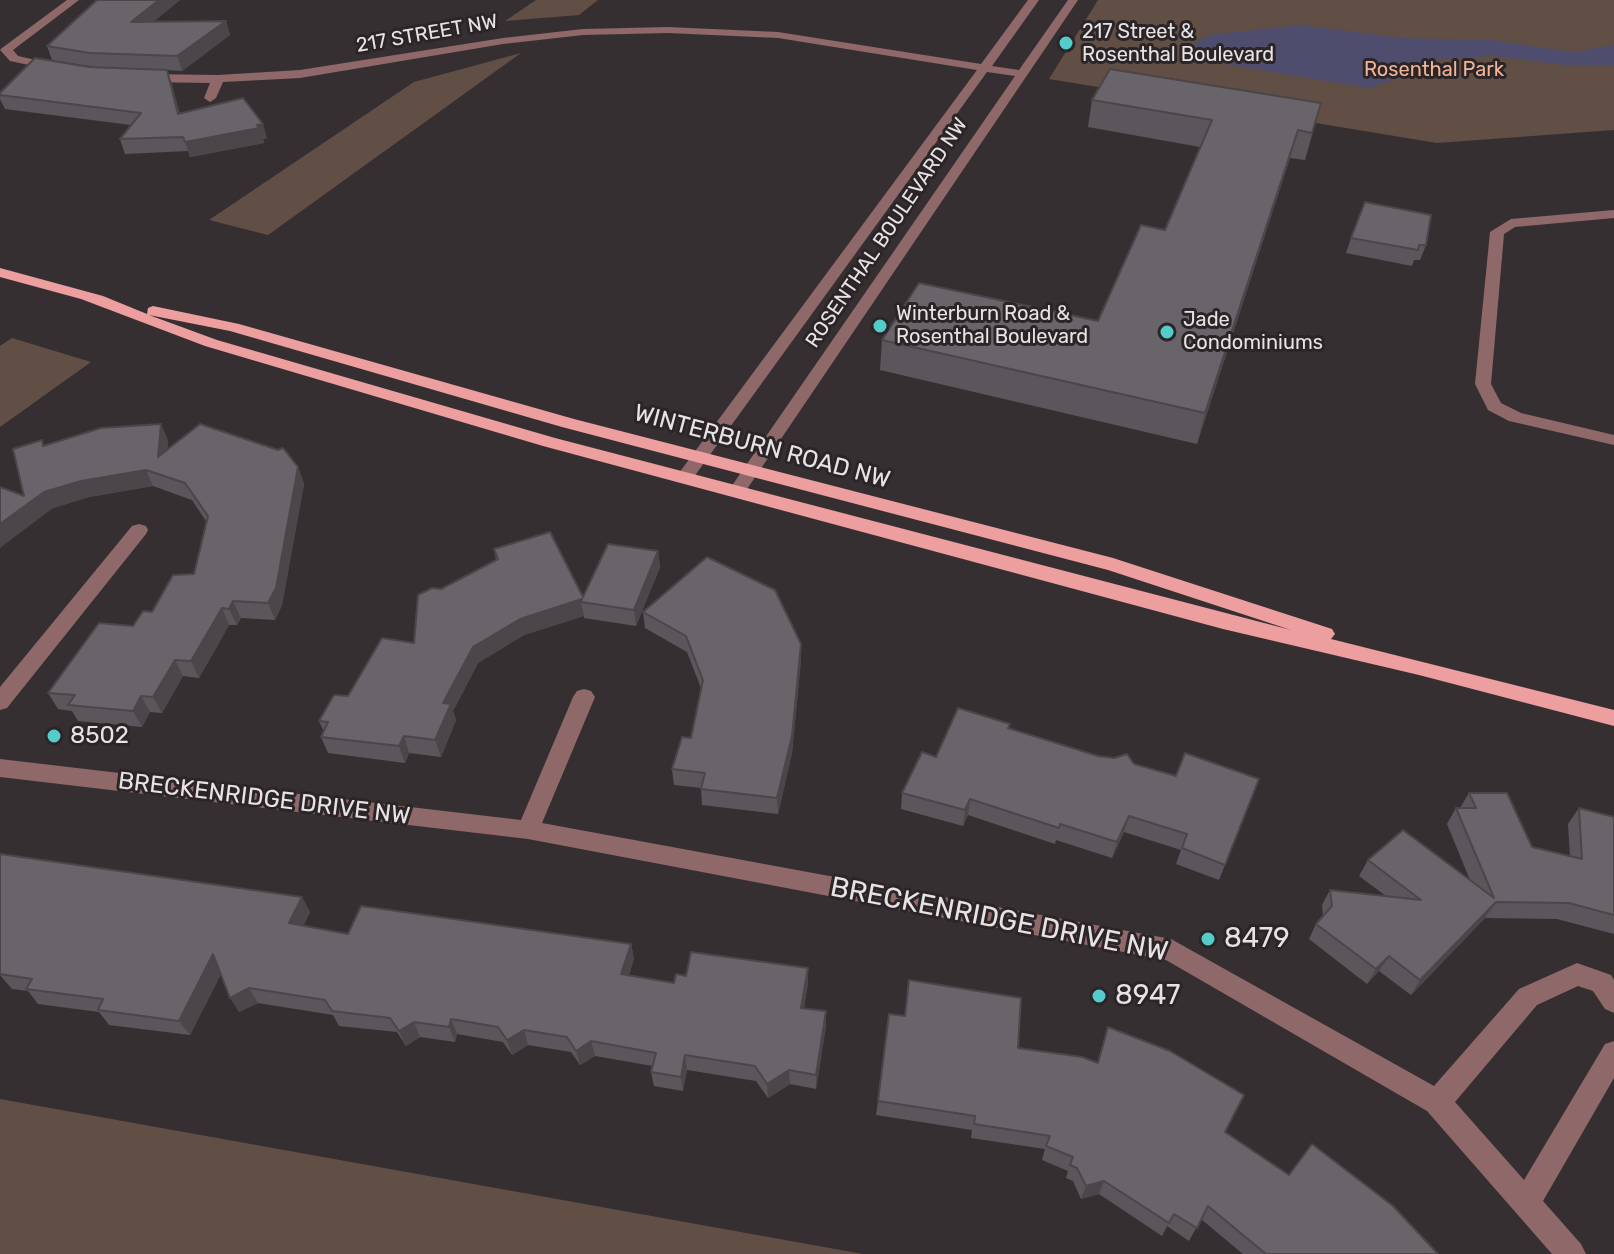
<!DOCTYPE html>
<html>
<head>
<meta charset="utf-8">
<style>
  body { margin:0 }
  canvas { display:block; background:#362f32 }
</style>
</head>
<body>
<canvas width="1614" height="1254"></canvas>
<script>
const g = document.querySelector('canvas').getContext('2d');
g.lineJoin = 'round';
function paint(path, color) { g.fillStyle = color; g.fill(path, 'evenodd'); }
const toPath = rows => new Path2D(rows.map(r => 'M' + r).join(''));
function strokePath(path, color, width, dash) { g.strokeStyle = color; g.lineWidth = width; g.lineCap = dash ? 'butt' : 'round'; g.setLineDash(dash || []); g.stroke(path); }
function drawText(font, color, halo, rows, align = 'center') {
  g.font = font + ' Rubik,sans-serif'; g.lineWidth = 6; g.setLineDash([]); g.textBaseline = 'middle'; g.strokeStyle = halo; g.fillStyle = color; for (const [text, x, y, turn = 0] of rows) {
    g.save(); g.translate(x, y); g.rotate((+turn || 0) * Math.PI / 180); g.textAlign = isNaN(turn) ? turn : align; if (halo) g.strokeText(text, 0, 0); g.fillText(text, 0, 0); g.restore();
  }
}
paint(toPath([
  [536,0,598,0,579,15,505,21],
  [1098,0,1614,0,1614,130,1437,143,1049,79],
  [521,53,268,235,209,220,414,82],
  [12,338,91,362,0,427,0,346],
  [0,1099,863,1254,0,1254]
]), '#614e44');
paint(toPath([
  [1301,25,1400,38,1490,40,1572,52,1614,45,1614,66,1572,66,1494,56,1441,59,1428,61,1398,79,1368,88,1207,61,1193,54,1198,40,1209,35]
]), '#4e4d6d');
paint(toPath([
  [67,0,79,0,13,50,18,56,58,65,58,71,10,61,0,50,2,48,67,0],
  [1028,0,1039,0,992,66,1019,70,1068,0,1078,0,743,495,737,497,728,491,731,487,1015,76,987,72,691,481,685,483,676,477,679,473,977,70,778,38,668,33,583,35,503,44,300,78,223,82,216,98,210,102,204,98,210,83,145,82,139,78,145,74,218,75,300,70,503,38,583,29,668,27,778,32,981,64,1028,0],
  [1614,210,1614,218,1515,227,1504,234,1491,384,1501,403,1521,413,1614,435,1614,445,1509,421,1488,410,1475,384,1490,232,1511,219,1614,210],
  [139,524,146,526,148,530,146,534,7,708,0,710,0,687,132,526,139,524],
  [584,689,591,691,595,697,542,823,1171,939,1434,1086,1519,989,1577,963,1611,975,1614,980,1614,1013,1605,1009,1593,991,1578,986,1537,1005,1455,1102,1524,1180,1605,1044,1614,1041,1614,1078,1543,1201,1581,1244,1586,1254,1552,1254,1427,1111,1166,960,528,839,0,777,0,759,521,820,573,697,577,691,584,689]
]), '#8f6869');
paint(toPath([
  [0,268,103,296,147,314,148,308,153,306,239,324,574,419,1113,558,1332,629,1335,634,1331,639,1614,710,1614,726,1419,675,1223,629,543,446,205,346,81,299,0,277,0,268],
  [149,315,230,331,562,427,1108,570,1291,630,555,438,217,340,149,315]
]), '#ed9e9f');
paint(toPath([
  [97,0,180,0,153,22,226,21,230,35,182,71,167,70,180,114,267,138,263,139,264,143,190,157,188,151,125,154,120,139,131,125,5,109,0,99,0,93,89,67,95,67,52,60,47,46],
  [1092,100,1321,103,1305,160,1290,158,1197,444,880,370,882,340,1098,321,1165,230,1200,147,1088,127],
  [1351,238,1426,245,1420,260,1414,260,1412,266,1346,253],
  [168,440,167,450,298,467,304,484,282,605,275,620,241,618,237,625,229,625,199,678,183,676,162,713,150,712,142,727,78,721,72,711,58,709,48,693,152,612,194,574,206,521,192,500,153,486,89,497,53,508,24,496,45,446],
  [494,549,583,597,658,551,660,567,636,626,584,618,584,616,524,635,478,663,453,711,456,720,441,757,409,753,405,763,328,753,321,737,324,732,319,721,348,696,414,643,441,589,496,560],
  [643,612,801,660,792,753,778,814,702,805,701,788,674,785,672,769,691,738,701,688,687,652,645,628],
  [1009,729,1098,756,1134,764,1176,776,1259,779,1219,880,1176,864,1181,850,1124,832,1112,858,1056,840,1055,844,968,815,963,826,901,809,902,793,936,757],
  [1469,793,1532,847,1570,856,1568,824,1579,808,1614,817,1614,934,1557,919,1485,918,1411,995,1379,971,1367,984,1309,939,1316,924,1323,916,1322,905,1330,890,1386,896,1359,876,1368,860,1470,880,1447,824,1456,808,1460,808],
  [0,854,302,897,310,912,303,926,348,934,631,944,634,959,629,975,674,983,686,976,808,968,808,983,804,1008,826,1011,826,1026,816,1089,790,1084,768,1098,756,1081,687,1070,683,1091,654,1086,651,1072,653,1066,595,1056,580,1065,571,1052,528,1045,512,1055,503,1042,457,1034,455,1042,420,1037,406,1046,397,1032,339,1026,333,1015,258,1003,239,1012,221,974,190,1035,109,1025,99,1012,38,1004,28,991,12,989,0,975],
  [1108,1027,1225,1132,1289,1175,1438,1254,1243,1254,1201,1219,1189,1241,1167,1226,1162,1236,1099,1194,1081,1199,1073,1181,1066,1178,1068,1171,1042,1160,1045,1149,971,1138,972,1130,876,1115,878,1101,1018,1048,1097,1063]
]), '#5a565b');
paint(toPath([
  [159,0,180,0,136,36,131,22],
  [226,21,230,35,182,71,177,56],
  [167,70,172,84,183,128,178,114],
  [263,124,267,138,263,139,264,143,190,157,185,142],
  [1298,130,1290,158,1197,444,1205,413],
  [161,424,168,440,166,473,158,457],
  [298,467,304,484,282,605,275,620,268,603],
  [146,470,153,486,89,497,53,508,0,548,0,524,44,492,81,481],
  [658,551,660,567,636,626,634,610],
  [582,599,581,602,584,616,524,635,478,663,453,711,456,720,441,757,435,740,443,703,473,647,520,619],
  [233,601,241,618,237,625,229,609],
  [222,608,229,625,199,678,191,661],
  [801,644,801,660,792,753,778,814,777,798],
  [175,660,183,676,162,713,153,697],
  [141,696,150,712,142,727,133,711],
  [404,736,409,753,405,763,399,746],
  [970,799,968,815,963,826,965,810],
  [1129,816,1124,832,1112,858,1117,842],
  [302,897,310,912,297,939,289,923],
  [1496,902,1485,918,1411,995,1420,980],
  [631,944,634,959,624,989,621,974],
  [213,954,223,970,190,1035,179,1021],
  [1389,956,1379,971,1367,984,1376,969],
  [808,968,808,983,801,1023,801,1008],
  [249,988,258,1003,239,1012,230,998],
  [826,1011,826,1026,816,1089,816,1075],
  [451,1019,457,1034,455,1042,449,1027],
  [414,1022,420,1037,406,1046,399,1031],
  [524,1030,528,1045,512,1055,507,1040],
  [591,1041,595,1056,580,1065,576,1051],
  [685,1055,687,1070,683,1091,681,1077],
  [789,1070,790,1084,768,1098,767,1084],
  [1104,1181,1099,1194,1081,1199,1086,1186]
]), '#4a464a');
const building = toPath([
  [97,0,159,0,131,22,226,21,177,56,90,53,47,46,97,0],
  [35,58,89,67,167,70,178,114,243,98,263,124,257,125,259,128,185,142,183,137,120,139,141,113,0,95,0,93,35,58],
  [1110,69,1321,103,1312,133,1298,130,1205,413,882,340,919,283,1098,321,1141,225,1165,230,1212,120,1092,100,1110,69],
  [1365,202,1431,215,1426,245,1419,245,1418,250,1351,238,1365,202],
  [161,424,158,457,200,424,278,450,283,448,298,467,276,588,268,603,233,601,229,609,222,608,191,661,175,660,153,697,141,696,133,711,68,705,75,695,48,693,99,623,133,626,143,611,152,612,173,575,194,574,208,516,185,483,146,470,81,481,44,492,0,524,0,487,24,496,13,449,42,440,43,446,101,428,161,424],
  [550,532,583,597,608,544,658,551,634,610,581,602,582,599,520,619,473,647,443,703,451,704,435,740,404,736,399,746,321,737,328,722,319,721,334,695,348,696,382,638,414,643,418,595,432,588,441,589,498,559,494,549,550,532],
  [707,557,775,590,801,644,792,736,777,798,701,789,705,773,672,769,682,737,691,738,703,680,686,636,643,612,707,557],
  [958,708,1010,724,1008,728,1098,756,1114,758,1127,754,1134,764,1176,776,1185,753,1259,779,1225,865,1182,848,1187,834,1129,816,1117,842,1060,824,1059,828,970,799,965,810,902,793,922,752,936,757,958,708],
  [1469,793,1507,793,1532,847,1582,859,1579,808,1614,817,1614,915,1569,903,1496,902,1420,980,1389,956,1376,969,1316,924,1332,906,1330,890,1421,900,1368,860,1403,830,1494,898,1456,808,1476,808,1469,793],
  [0,854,302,897,289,923,348,934,361,906,631,944,621,974,674,983,676,974,686,976,691,952,808,968,801,1008,826,1011,816,1075,789,1070,767,1084,755,1066,685,1055,681,1077,651,1072,656,1053,591,1041,576,1051,567,1037,524,1030,507,1040,498,1027,451,1019,449,1027,414,1022,399,1031,390,1018,332,1011,325,1000,249,988,230,998,213,954,179,1021,98,1010,103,999,26,989,32,979,0,974,0,854],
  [909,980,1021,998,1018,1048,1082,1057,1098,1063,1108,1027,1170,1051,1244,1095,1225,1132,1289,1175,1312,1144,1393,1206,1438,1254,1266,1254,1208,1206,1197,1228,1174,1214,1169,1223,1104,1181,1086,1186,1077,1168,1070,1165,1073,1157,1046,1146,1050,1136,974,1124,975,1116,878,1101,889,1014,905,1016,909,980]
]);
paint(building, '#69646a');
strokePath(building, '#4a464a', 2);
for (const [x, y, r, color] of [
  [1066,43,8,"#53cdc9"],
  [880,326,8,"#53cdc9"],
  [1167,332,8,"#53cdc9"],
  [54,736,8,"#53cdc9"],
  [1208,939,8,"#53cdc9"],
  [1099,996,8,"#53cdc9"]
]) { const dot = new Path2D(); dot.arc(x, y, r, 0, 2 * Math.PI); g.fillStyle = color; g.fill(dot); strokePath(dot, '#2b2528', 3); }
drawText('20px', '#e7e3e5', '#2b2528', [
  ["217 Street &",1082,32],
  ["Rosenthal Boulevard",1082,55],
  ["Winterburn Road &",896,314],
  ["Rosenthal Boulevard",896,337],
  ["Jade",1183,320],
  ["Condominiums",1183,343]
], 'left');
drawText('20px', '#e7e3e5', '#2b2528', [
  ["217 STREET NW",427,34,-10],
  ["ROSENTHAL BOULEVARD NW",887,233,-56]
]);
drawText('20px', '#f0b595', '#2b2528', [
  ["Rosenthal Park",1434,70]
]);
drawText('24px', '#e7e3e5', '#2b2528', [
  ["WINTERBURN ROAD NW",762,447,15],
  ["BRECKENRIDGE DRIVE NW",264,799,7]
]);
drawText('24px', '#e7e3e5', '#2b2528', [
  ["8502",70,736]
], 'left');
drawText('28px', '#e7e3e5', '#2b2528', [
  ["BRECKENRIDGE DRIVE NW",999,920,11]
]);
drawText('28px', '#e7e3e5', '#2b2528', [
  ["8479",1224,939],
  ["8947",1115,996]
], 'left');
</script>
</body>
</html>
